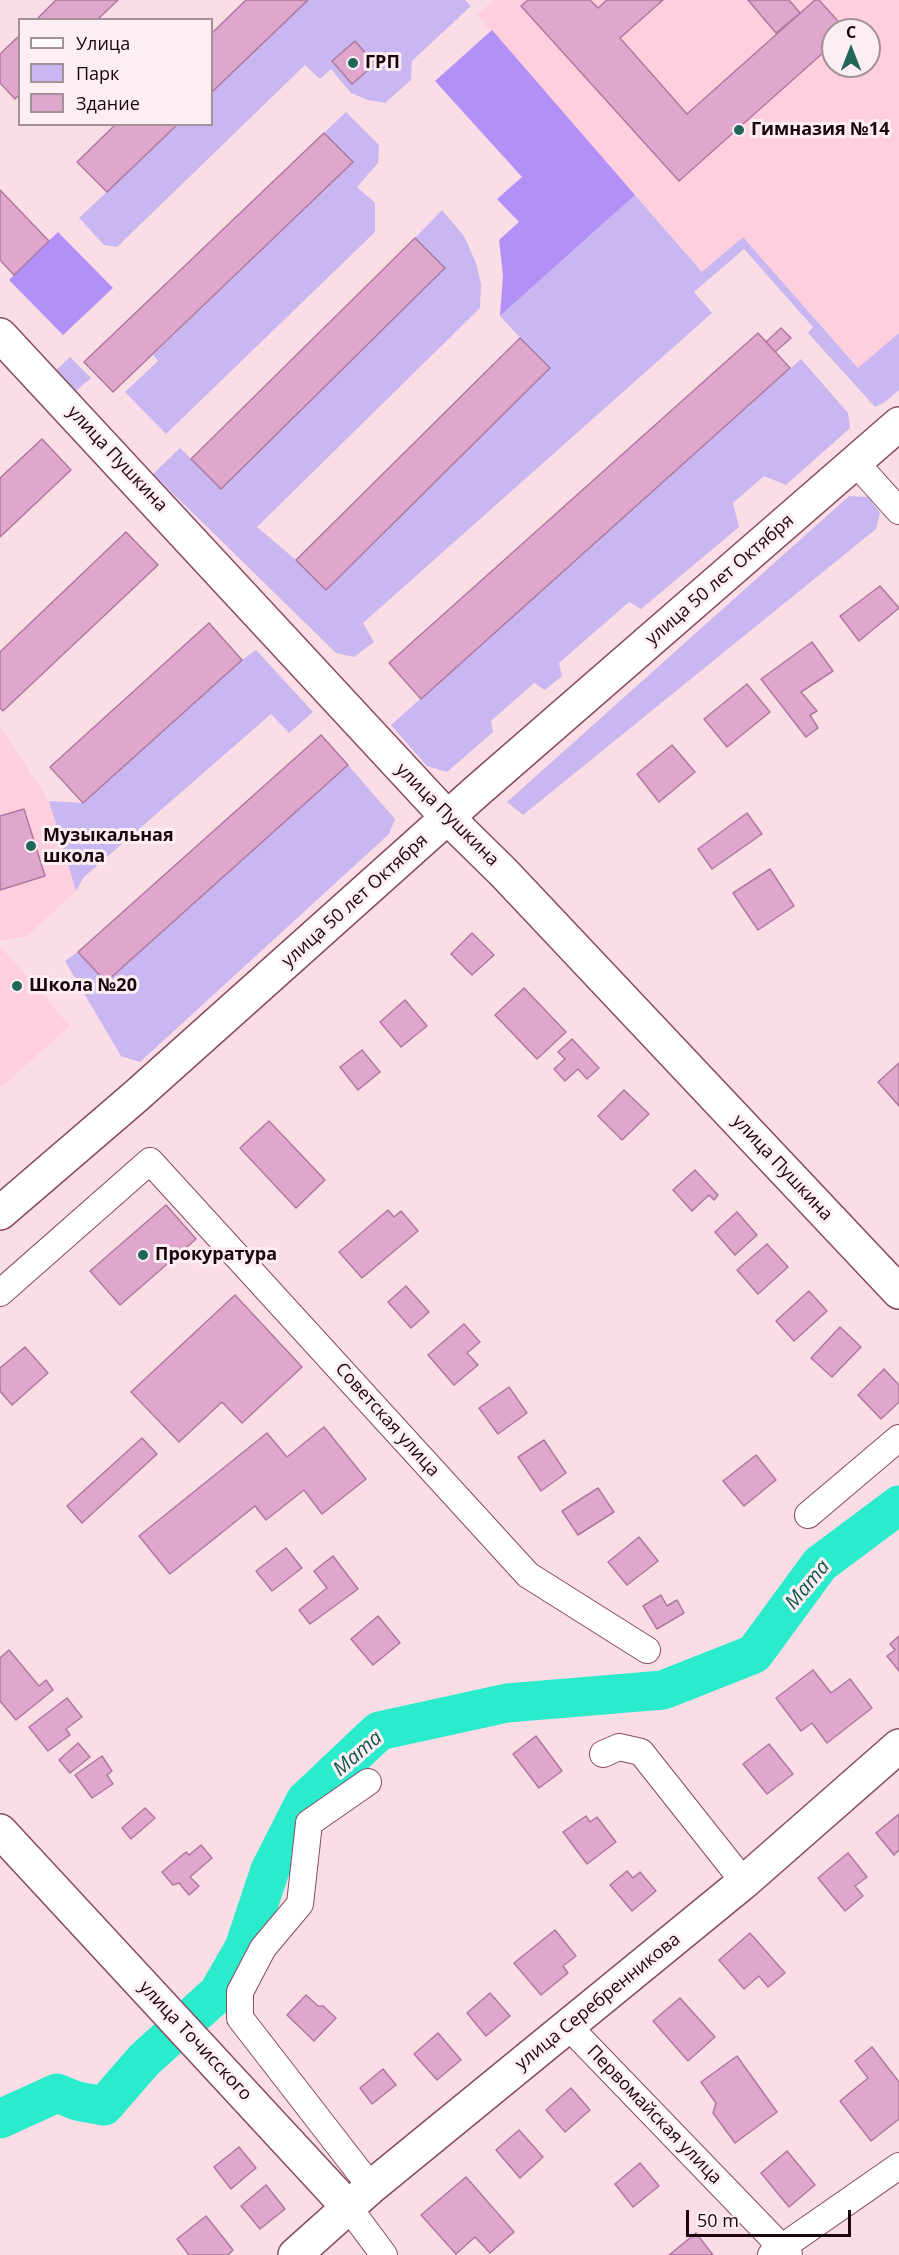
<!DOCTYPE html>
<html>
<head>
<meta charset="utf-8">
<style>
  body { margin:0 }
  #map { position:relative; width:899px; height:2255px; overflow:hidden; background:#fadde5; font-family:"Open Sans",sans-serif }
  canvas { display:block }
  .legend { position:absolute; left:18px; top:18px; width:195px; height:108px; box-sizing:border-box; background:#fdeef3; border:2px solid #a39197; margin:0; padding:8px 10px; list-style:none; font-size:18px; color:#1b050d }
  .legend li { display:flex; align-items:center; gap:12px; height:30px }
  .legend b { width:30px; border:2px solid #a39197 }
  .north { position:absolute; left:821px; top:18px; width:60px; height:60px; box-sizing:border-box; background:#fdeef3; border:2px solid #a39197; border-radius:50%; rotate:0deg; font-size:16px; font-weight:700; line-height:24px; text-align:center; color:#1b050d }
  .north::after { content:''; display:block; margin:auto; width:21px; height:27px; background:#206659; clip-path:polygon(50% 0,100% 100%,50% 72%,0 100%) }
  .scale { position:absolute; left:686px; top:2210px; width:165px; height:27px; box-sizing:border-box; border:3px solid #1b050d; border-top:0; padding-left:8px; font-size:18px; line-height:21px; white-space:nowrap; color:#1b050d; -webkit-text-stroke:4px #fdeef3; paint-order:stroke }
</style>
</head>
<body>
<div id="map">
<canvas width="899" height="2255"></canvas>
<ul class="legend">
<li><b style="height:8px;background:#fff"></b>Улица</li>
<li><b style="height:16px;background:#c8b7f1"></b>Парк</li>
<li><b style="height:16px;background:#dfa6ce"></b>Здание</li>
</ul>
<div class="north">С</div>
<div class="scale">50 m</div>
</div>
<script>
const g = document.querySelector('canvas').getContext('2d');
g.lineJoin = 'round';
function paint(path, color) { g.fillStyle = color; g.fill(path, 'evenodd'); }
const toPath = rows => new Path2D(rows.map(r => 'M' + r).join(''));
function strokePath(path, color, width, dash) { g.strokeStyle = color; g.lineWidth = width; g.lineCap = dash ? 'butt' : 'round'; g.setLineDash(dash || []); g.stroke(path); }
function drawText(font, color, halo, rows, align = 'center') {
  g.font = font + ' "Open Sans",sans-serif'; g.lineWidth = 6; g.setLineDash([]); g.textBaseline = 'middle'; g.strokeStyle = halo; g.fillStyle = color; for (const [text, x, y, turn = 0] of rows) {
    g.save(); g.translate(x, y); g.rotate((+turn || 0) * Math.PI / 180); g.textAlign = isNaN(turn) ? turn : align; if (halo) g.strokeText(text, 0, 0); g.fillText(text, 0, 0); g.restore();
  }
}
paint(toPath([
  [494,0,899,0,899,333,859,368,743,237,703,272,477,15],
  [833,30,869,30,869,66,833,66],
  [0,727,49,801,76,891,26,937,0,940],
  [0,946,70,1026,0,1088]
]), '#ffcfdd');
paint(toPath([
  [308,0,465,0,471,6,412,61,411,80,385,103,368,100,351,93,331,69,320,79,305,65,117,247,104,245,79,218,178,125,212,124,212,92],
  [346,112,379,145,378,163,357,187,375,203,375,232,166,434,125,392,158,361,153,355,352,163,324,133],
  [635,195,702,272,743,237,858,368,899,333,899,390,885,402,875,407,808,333,813,327,744,249,694,292,712,313,363,623,374,642,354,657,336,653,153,474,180,448,221,488,444,268,415,238,442,210,464,236,476,263,481,284,480,308,257,527,296,560,325,589,549,369,500,316],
  [70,357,91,378,71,395,51,375],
  [801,359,848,413,850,428,786,485,764,476,733,503,739,527,641,609,629,602,559,663,562,676,545,690,534,683,491,721,493,732,447,772,427,766,391,725],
  [849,496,868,497,880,513,876,529,523,815,507,802],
  [256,650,313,712,289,733,271,714,84,877,76,891,49,801,83,803,242,660],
  [348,765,395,819,389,834,140,1062,121,1056,65,961,78,952,106,982]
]), '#c8b7f1');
paint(toPath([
  [492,30,635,195,500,316,503,275,499,240,519,222,497,199,522,177,435,81],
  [58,232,113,288,63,335,9,280]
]), '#b290f7');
strokePath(toPath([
  [0,2119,57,2093,77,2101,104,2106,144,2060,218,1993,244,1948,270,1870,305,1801,379,1731,507,1703,663,1690,754,1654,820,1564,899,1505]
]), '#2aebcc', 39);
const building = toPath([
  [56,0,118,0,97,20,36,20,56,0],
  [246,0,308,0,212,92,212,33,246,0],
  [528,0,590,0,598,8,607,0,663,0,620,38,687,114,815,0,819,0,846,30,833,30,833,44,679,181,521,6,528,0],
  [748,0,789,0,800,13,776,33,748,0],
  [20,35,20,94,15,99,0,83,0,54,20,35],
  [355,41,375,64,352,84,332,61,355,41],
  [116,124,178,124,107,192,77,162,116,124],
  [324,133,353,162,113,392,84,362,324,133],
  [0,190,49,241,14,275,0,260,0,190],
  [415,238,445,268,221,489,191,459,415,238],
  [781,328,791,338,775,352,766,342,781,328],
  [758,333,790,368,421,699,389,663,758,333],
  [520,338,550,368,326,590,296,560,520,338],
  [42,439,71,470,0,537,0,478,42,439],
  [126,532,158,565,3,711,0,708,0,652,126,532],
  [880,586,899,608,859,641,840,616,880,586],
  [209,623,242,660,83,803,50,767,209,623],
  [812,642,833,671,801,692,817,711,810,715,818,728,806,737,761,679,812,642],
  [747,684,770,712,727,747,704,719,747,684],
  [321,735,348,765,106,982,78,952,321,735],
  [672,745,695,772,659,802,637,774,672,745],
  [24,809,45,876,0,890,0,816,24,809],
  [747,813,762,834,712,869,698,849,747,813],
  [770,869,794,906,758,930,733,893,770,869],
  [472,933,494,955,472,975,451,954,472,933],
  [524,988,566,1032,537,1059,495,1015,524,988],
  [405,1000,427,1026,401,1047,380,1022,405,1000],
  [572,1039,599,1068,587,1079,578,1069,565,1081,554,1069,565,1059,558,1052,572,1039],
  [362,1050,380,1072,358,1090,340,1067,362,1050],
  [899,1063,899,1106,878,1082,899,1063],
  [624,1090,649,1114,622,1140,598,1116,624,1090],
  [269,1121,325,1180,296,1208,240,1148,269,1121],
  [695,1170,718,1195,714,1200,709,1195,692,1211,673,1190,695,1170],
  [166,1205,196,1239,120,1305,90,1271,166,1205],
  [388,1210,394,1217,401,1211,418,1231,362,1278,339,1252,388,1210],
  [737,1212,757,1235,735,1255,715,1232,737,1212],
  [767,1244,788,1267,758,1294,737,1270,767,1244],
  [406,1286,429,1312,411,1328,388,1302,406,1286],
  [809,1291,827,1311,794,1341,776,1321,809,1291],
  [235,1295,302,1367,242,1423,222,1402,179,1442,131,1392,235,1295],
  [464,1324,480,1342,467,1353,478,1365,454,1385,428,1355,464,1324],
  [840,1327,861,1347,832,1377,811,1358,840,1327],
  [25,1347,48,1373,12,1405,0,1391,0,1368,25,1347],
  [884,1369,899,1385,899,1402,881,1419,858,1395,884,1369],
  [509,1387,527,1413,498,1434,479,1408,509,1387],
  [324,1427,366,1479,322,1514,304,1490,266,1520,255,1506,170,1574,139,1536,267,1433,287,1457,324,1427],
  [142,1438,157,1454,82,1523,67,1506,142,1438],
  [544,1440,566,1473,541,1491,518,1457,544,1440],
  [756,1455,776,1480,744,1506,723,1481,756,1455],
  [598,1488,614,1512,578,1535,562,1511,598,1488],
  [639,1537,658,1561,627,1585,608,1562,639,1537],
  [286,1548,302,1568,272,1591,256,1571,286,1548],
  [333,1556,358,1589,310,1624,299,1610,327,1588,314,1571,333,1556],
  [661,1595,667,1606,677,1600,684,1613,657,1629,643,1606,661,1595],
  [378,1616,400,1643,373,1665,351,1639,378,1616],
  [899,1636,899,1671,887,1656,895,1650,890,1644,899,1636],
  [9,1650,39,1686,46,1680,53,1690,16,1720,0,1701,0,1658,9,1650],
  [813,1670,831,1693,850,1679,872,1708,827,1743,812,1723,801,1731,776,1698,813,1670],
  [67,1698,82,1717,66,1729,70,1735,48,1751,29,1727,67,1698],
  [536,1736,562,1771,539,1788,513,1754,536,1736],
  [78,1743,90,1757,70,1773,59,1760,78,1743],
  [769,1744,793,1774,767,1794,743,1764,769,1744],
  [102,1756,112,1771,107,1775,113,1784,92,1798,75,1775,102,1756],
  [145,1808,155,1818,131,1839,122,1828,145,1808],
  [899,1814,899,1850,894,1855,876,1833,899,1814],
  [586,1816,590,1822,597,1817,616,1842,587,1864,563,1832,586,1816],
  [201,1845,212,1858,190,1877,199,1886,189,1895,179,1883,173,1885,162,1872,186,1852,189,1855,201,1845],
  [848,1853,867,1877,855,1886,863,1896,845,1911,818,1878,848,1853],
  [627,1871,633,1878,640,1872,656,1891,632,1911,610,1885,627,1871],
  [555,1930,576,1956,563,1966,568,1973,541,1995,514,1963,555,1930],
  [750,1933,785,1973,768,1987,759,1976,744,1989,719,1960,750,1933],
  [490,1993,510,2016,486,2036,467,2013,490,1993],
  [306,1995,318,2006,323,2006,336,2018,314,2041,287,2015,306,1995],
  [680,1998,715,2037,688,2061,653,2021,680,1998],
  [438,2033,461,2060,437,2080,414,2054,438,2033],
  [872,2047,899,2082,899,2119,871,2141,840,2101,868,2078,855,2061,872,2047],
  [737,2056,777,2112,735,2143,713,2113,716,2103,701,2082,737,2056],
  [383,2069,396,2085,372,2104,360,2088,383,2069],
  [571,2088,590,2110,565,2132,546,2110,571,2088],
  [519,2130,543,2157,520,2178,496,2150,519,2130],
  [239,2147,256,2168,231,2189,214,2167,239,2147],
  [787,2151,815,2185,789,2207,761,2173,787,2151],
  [640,2163,659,2186,633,2207,615,2184,640,2163],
  [466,2177,514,2232,490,2253,475,2237,456,2254,421,2215,466,2177],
  [266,2185,285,2209,260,2229,241,2206,266,2185],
  [206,2216,233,2250,228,2255,189,2255,177,2239,206,2216],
  [696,2233,713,2255,669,2255,696,2233]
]);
paint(building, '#dfa6ce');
strokePath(building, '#af799f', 1.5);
const minor = toPath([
  [856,463,899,511],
  [0,1293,150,1161,528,1575,647,1650],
  [808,1515,899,1438],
  [603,1754,619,1747,641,1752,744,1882],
  [368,1782,309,1823,300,1904,263,1948,240,1992,240,2018,371,2187],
  [569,2027,789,2255],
  [349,2208,384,2255],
  [771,2255,899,2166]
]);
const tertiary = toPath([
  [448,818,504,873,899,1292],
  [0,1831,349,2208],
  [295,2255,371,2187,744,1882,899,1746]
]);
const secondary = toPath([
  [0,335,448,818],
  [0,1213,135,1097,477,791,899,424]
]);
strokePath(minor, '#874b60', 28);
strokePath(tertiary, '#874b60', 36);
strokePath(secondary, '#874b60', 36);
strokePath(minor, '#fff', 26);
strokePath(tertiary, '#fff', 33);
strokePath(secondary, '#fff', 33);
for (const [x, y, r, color] of [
  [353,63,6,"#206659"],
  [739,130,6,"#206659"],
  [31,846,6,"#206659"],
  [17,986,6,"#206659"],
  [143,1255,6,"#206659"]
]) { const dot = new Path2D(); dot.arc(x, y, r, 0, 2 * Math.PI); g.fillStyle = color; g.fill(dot); strokePath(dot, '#fdeef3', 2); }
drawText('bold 18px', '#1b050d', '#fdeef3', [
  ["ГРП",365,63],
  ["Гимназия №14",751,130],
  ["Музыкальная",43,836],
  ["школа",43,857],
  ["Школа №20",29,986],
  ["Прокуратура",155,1255]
], 'left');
drawText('18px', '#1b050d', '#fdeef3', [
  ["улица Пушкина",117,459,47],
  ["улица 50 лет Октября",720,580,-41],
  ["улица Пушкина",447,815,45],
  ["улица 50 лет Октября",355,901,-42],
  ["улица Пушкина",782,1168,47],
  ["Советская улица",387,1420,48],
  ["улица Серебренникова",598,2002,-39],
  ["улица Точисского",195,2041,47],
  ["Первомайская улица",654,2115,46]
]);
drawText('italic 20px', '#0d584b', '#fdeef3', [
  ["Мата",808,1585,-50],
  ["Мата",358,1754,-41]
]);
</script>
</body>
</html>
